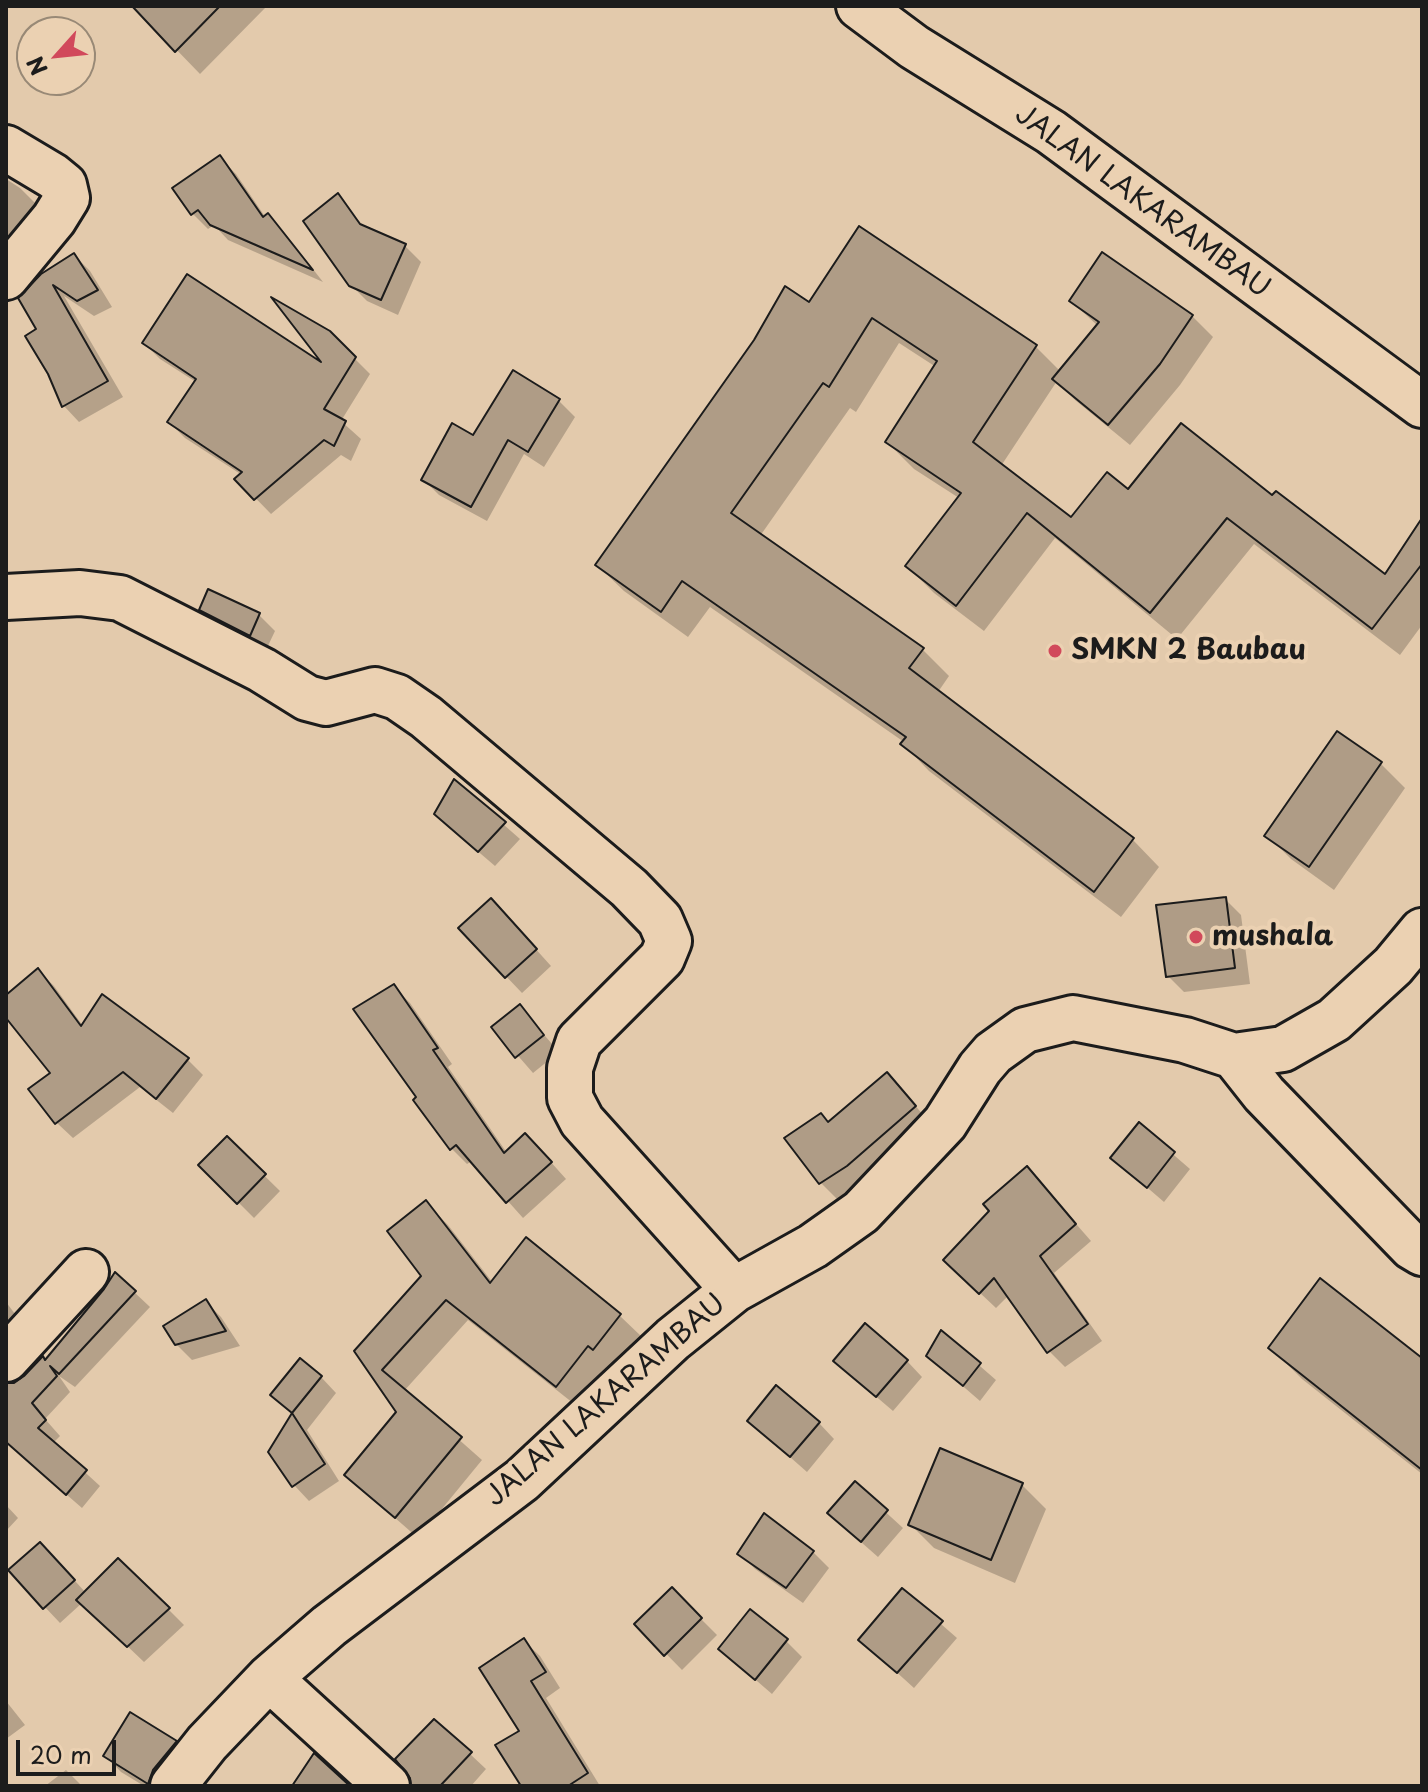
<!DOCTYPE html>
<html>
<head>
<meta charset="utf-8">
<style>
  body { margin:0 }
  #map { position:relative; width:1428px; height:1792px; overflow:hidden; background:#e3caac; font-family:"Playpen Sans",sans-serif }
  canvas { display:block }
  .frame { position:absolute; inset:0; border:8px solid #1c1c1c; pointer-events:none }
  .north { position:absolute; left:16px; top:16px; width:80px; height:80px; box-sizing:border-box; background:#ebd1b2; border:2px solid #988976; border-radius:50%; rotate:243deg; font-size:22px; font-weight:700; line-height:32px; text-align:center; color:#1c1c1c }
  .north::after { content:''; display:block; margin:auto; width:28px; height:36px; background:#d1495b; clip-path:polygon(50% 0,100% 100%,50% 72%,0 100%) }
  .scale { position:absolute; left:16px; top:1740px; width:100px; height:36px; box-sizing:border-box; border:4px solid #1c1c1c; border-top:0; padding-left:10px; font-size:24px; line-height:28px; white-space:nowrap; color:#1c1c1c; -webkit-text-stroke:6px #ebd1b2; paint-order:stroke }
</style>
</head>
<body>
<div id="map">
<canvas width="1428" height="1792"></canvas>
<div class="frame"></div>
<div class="north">N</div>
<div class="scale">20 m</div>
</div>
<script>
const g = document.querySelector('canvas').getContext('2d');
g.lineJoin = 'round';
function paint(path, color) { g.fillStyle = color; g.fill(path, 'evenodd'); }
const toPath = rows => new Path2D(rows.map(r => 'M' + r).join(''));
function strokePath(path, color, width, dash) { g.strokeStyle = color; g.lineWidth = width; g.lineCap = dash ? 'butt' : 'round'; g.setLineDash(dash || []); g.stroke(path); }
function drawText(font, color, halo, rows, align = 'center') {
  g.font = font + ' "Playpen Sans",sans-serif'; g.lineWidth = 8; g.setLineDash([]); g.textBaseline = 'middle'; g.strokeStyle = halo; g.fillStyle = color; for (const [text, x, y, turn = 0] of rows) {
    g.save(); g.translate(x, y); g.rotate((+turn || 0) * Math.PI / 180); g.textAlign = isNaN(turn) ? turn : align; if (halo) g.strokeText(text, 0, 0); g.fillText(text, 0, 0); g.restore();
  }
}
paint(toPath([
  [146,6,267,6,200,74,141,13],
  [220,158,236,174,266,218,268,216,284,232,323,282,228,240,214,225,208,229,192,213],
  [6,179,20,188,36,204,7,252],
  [337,196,366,229,405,246,421,262,398,315,367,301,350,284],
  [74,255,90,271,112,307,94,316,64,296,123,397,79,422,64,406,39,330,20,299],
  [1071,301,1192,316,1213,337,1180,385,1130,445,1075,400,1057,381,1001,466,1071,520,1128,492,1273,498,1385,577,1422,521,1422,625,1400,655,1254,544,1177,639,1055,538,984,631,934,593,907,566,959,498,914,469,887,442,936,367,899,343,856,412,850,408,760,536,922,649,949,676,938,692,1133,840,1159,867,1121,917,929,771,903,744,904,742,710,607,688,637,624,591,597,565,810,304,1035,346,1060,371,1098,326],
  [328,332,370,374,341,421,361,439,351,461,341,455,271,514,237,479,242,475,185,438,169,422,196,382,160,359,144,343,328,369],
  [513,373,559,401,575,417,544,467,524,454,487,521,439,495,423,479,474,437],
  [209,592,259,615,275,631,266,650,217,625,201,609],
  [1338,734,1381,764,1405,788,1334,890,1291,859,1267,835],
  [455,782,520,839,495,866,453,830],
  [1225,899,1241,915,1250,984,1184,992,1168,976],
  [506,916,551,966,522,993,460,928],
  [38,970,54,986,83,1026,187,1059,203,1075,173,1113,140,1087,73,1138,57,1123,31,1090,53,1073,6,1015,6,997],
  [394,987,410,1003,452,1064,448,1067,507,1153,541,1151,566,1179,523,1218,472,1161,467,1164,451,1148,419,1098],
  [520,1007,559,1052,533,1073,493,1027],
  [902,1090,930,1123,863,1182,837,1199,821,1183,829,1124],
  [1139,1125,1190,1169,1164,1202,1113,1158],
  [227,1139,280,1191,254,1218,201,1165],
  [1042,1185,1091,1241,1054,1273,1102,1341,1065,1367,1049,1351,1009,1295,996,1308,961,1275],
  [426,1203,448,1225,493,1283,527,1240,620,1316,642,1337,615,1370,610,1367,578,1407,468,1320,404,1391,482,1460,418,1538,346,1475,398,1412,357,1352,423,1276],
  [116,1275,150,1307,75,1387,59,1376,70,1392,45,1419,60,1436,53,1443,100,1486,82,1508,6,1442,6,1385,15,1384,46,1362],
  [6,1302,27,1330,6,1353],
  [206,1302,221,1317,240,1346,192,1360,176,1344],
  [942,1333,996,1380,980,1401,928,1356],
  [1271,1348,1422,1360,1422,1474,1302,1379],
  [907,1361,922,1377,893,1411,852,1376],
  [321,1377,336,1393,307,1430,339,1481,309,1501,294,1485,271,1452,293,1414,273,1395],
  [749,1421,819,1423,834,1439,807,1472],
  [855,1484,903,1528,878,1557,845,1528],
  [1022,1485,1046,1509,1015,1583,934,1548,910,1524],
  [6,1505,18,1518,6,1531],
  [813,1552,829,1568,803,1603,755,1569,740,1553],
  [56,1560,86,1593,168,1609,184,1625,144,1662,82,1603,60,1623,11,1571],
  [672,1590,717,1635,682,1670,637,1624],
  [902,1590,957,1638,914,1688,861,1640],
  [524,1641,540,1656,560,1688,546,1698,600,1786,523,1786],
  [786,1641,802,1657,772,1694,720,1649],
  [6,1701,25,1725,6,1739],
  [176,1742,191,1758,169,1786,144,1786,121,1772,106,1756],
  [470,1754,486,1769,471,1786,413,1786],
  [66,1770,82,1786,45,1786]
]), '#0003');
const building = toPath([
  [132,6,220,6,175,52,132,6],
  [220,155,263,217,268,213,313,270,210,225,198,210,191,215,172,188,220,155],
  [338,193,360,224,406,244,381,300,349,286,303,221,338,193],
  [859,226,1037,345,973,442,1071,517,1107,472,1128,489,1181,423,1272,495,1276,491,1385,574,1422,518,1422,564,1372,629,1227,518,1150,613,1027,513,956,606,905,566,961,493,885,442,937,361,872,318,829,387,823,383,731,513,924,648,909,668,1134,838,1094,892,900,744,906,737,682,581,661,612,595,565,754,340,785,286,809,302,859,226],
  [1102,252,1193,315,1160,364,1108,425,1052,379,1099,322,1069,301,1102,252],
  [74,253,98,290,77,301,53,285,108,381,62,407,48,374,25,336,36,329,18,298,41,274,74,253],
  [187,274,321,362,271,297,330,331,356,357,324,409,346,421,334,446,324,440,254,500,234,479,242,472,167,422,196,379,142,343,187,274],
  [513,370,560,399,528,452,508,440,471,507,421,480,452,423,473,435,513,370],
  [208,589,260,613,250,636,199,610,208,589],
  [1337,731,1382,762,1309,867,1264,836,1337,731],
  [454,779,506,822,478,852,434,814,454,779],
  [1226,897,1235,968,1166,977,1156,905,1226,897],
  [491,898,537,949,505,978,458,928,491,898],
  [38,968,81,1026,102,994,189,1058,156,1099,123,1072,55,1124,28,1089,50,1073,6,1018,6,995,38,968],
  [394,984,438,1048,433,1050,504,1153,525,1133,552,1162,506,1203,456,1145,450,1150,413,1100,416,1097,353,1009,394,984],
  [520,1004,544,1035,515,1058,491,1027,520,1004],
  [887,1072,916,1106,847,1166,819,1184,784,1138,821,1113,828,1122,887,1072],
  [1139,1122,1175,1152,1147,1188,1110,1158,1139,1122],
  [227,1136,266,1174,237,1204,198,1165,227,1136],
  [1027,1166,1076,1224,1040,1256,1088,1324,1047,1353,994,1278,979,1294,943,1260,989,1211,983,1204,1027,1166],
  [426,1200,490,1283,526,1237,621,1314,593,1350,588,1346,556,1387,446,1300,382,1370,462,1437,395,1518,344,1475,396,1412,354,1351,421,1276,387,1231,426,1200],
  [115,1272,136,1291,59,1374,50,1366,57,1376,32,1403,46,1420,38,1428,87,1470,66,1495,6,1442,6,1383,14,1383,24,1376,43,1356,45,1360,104,1289,115,1272],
  [1320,1278,1422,1358,1422,1470,1268,1348,1320,1278],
  [206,1299,226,1331,175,1345,163,1326,206,1299],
  [865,1323,908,1360,876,1397,833,1361,865,1323],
  [941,1330,981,1363,963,1386,926,1356,941,1330],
  [300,1358,322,1376,292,1413,270,1395,300,1358],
  [776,1385,820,1422,790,1457,747,1421,776,1385],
  [292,1413,325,1464,292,1487,268,1452,292,1413],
  [940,1448,1023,1483,991,1560,908,1525,940,1448],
  [855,1481,888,1510,861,1542,827,1513,855,1481],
  [764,1513,814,1551,786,1588,737,1554,764,1513],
  [40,1542,75,1580,43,1609,8,1570,40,1542],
  [118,1558,170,1608,127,1647,76,1600,118,1558],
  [672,1587,702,1618,664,1656,634,1624,672,1587],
  [902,1588,943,1621,897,1673,858,1640,902,1588],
  [750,1609,788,1639,755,1680,718,1649,750,1609],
  [524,1638,546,1672,531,1681,588,1773,568,1786,521,1786,495,1745,519,1731,479,1668,524,1638],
  [130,1712,177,1741,153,1770,148,1784,103,1756,130,1712],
  [434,1719,472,1752,440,1786,411,1786,410,1778,395,1759,434,1719],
  [314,1753,350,1786,292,1786,314,1753]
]);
paint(building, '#af9c86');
strokePath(building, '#1c1c1c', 2);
const minor = toPath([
  [859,6,914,47,1051,132,1422,405],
  [6,148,53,176,64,185,67,198,54,219,6,277],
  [6,597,80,593,120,598,262,670,307,698,326,703,375,690,397,697,426,717,629,888,660,920,669,941,662,958,579,1041,570,1068,570,1098,582,1121,734,1290],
  [1234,1056,1264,1094,1412,1247,1422,1253],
  [6,1359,86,1272],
  [269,1678,387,1786],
  [173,1786,207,1743,269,1678,329,1626,522,1480,673,1339,734,1290,813,1246,861,1212,945,1123,980,1068,993,1053,1025,1030,1073,1018,1185,1040,1234,1056,1283,1049,1334,1020,1393,966,1422,931]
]);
strokePath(minor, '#1c1c1c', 50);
strokePath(minor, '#ebd1b2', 44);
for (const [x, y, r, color] of [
  [1055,651,8,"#d1495b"],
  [1196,937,8,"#d1495b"]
]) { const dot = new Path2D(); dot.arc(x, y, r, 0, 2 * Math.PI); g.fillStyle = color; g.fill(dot); strokePath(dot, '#ebd1b2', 3); }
drawText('28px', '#1c1c1c', '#ebd1b2', [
  ["JALAN LAKARAMBAU",1142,202,36],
  ["JALAN LAKARAMBAU",606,1401,-41]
]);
drawText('bold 28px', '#1c1c1c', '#ebd1b2', [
  ["SMKN 2 Baubau",1071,651],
  ["mushala",1212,937]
], 'left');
</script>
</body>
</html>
